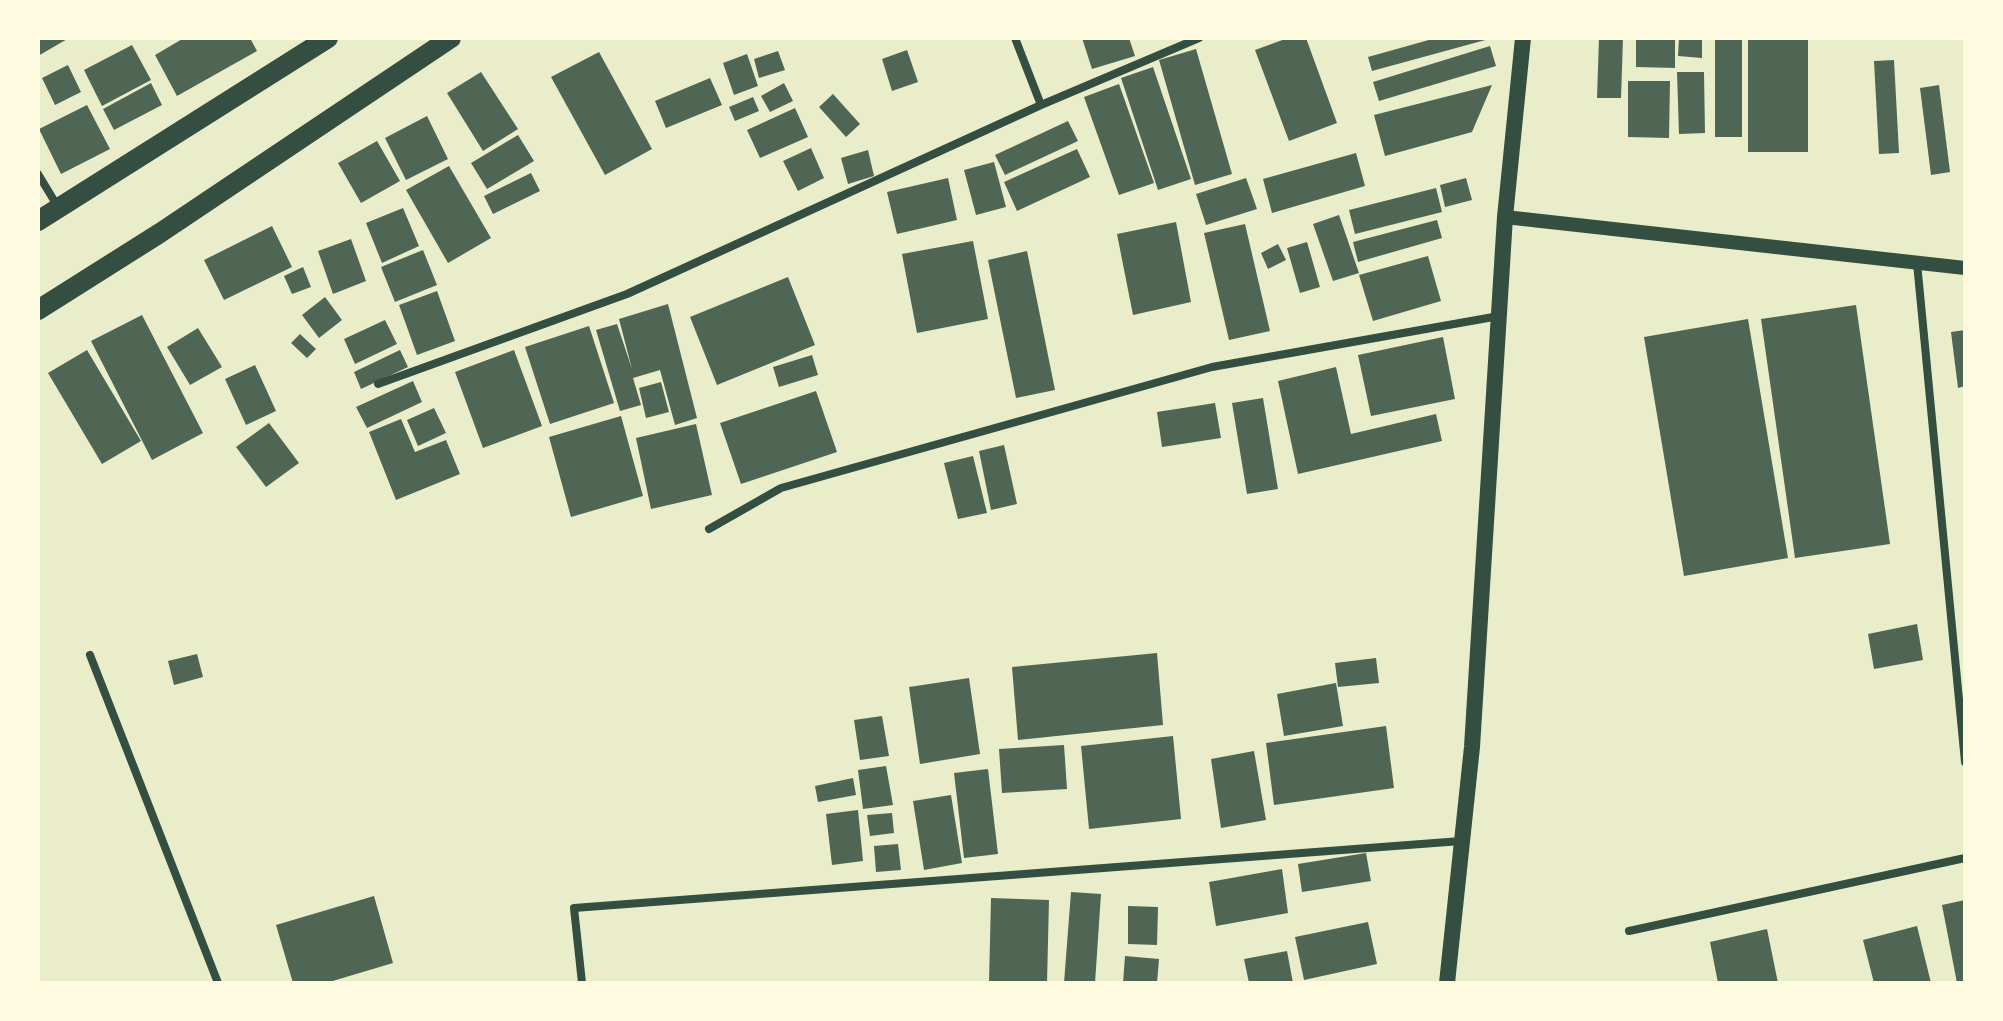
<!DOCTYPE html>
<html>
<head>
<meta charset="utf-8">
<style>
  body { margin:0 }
  #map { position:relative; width:2003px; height:1021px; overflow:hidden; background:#e9edc9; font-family:"Public Sans",sans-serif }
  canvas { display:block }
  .frame { position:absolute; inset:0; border:40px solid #fefae0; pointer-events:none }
</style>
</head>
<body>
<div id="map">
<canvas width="2003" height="1021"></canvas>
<div class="frame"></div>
</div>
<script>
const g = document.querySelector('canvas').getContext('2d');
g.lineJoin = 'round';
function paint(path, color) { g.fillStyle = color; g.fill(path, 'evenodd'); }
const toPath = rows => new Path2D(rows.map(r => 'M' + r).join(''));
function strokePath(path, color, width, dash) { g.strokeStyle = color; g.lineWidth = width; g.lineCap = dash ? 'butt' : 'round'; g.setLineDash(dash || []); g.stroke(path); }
paint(toPath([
  [38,38,69,38,38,56],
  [184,38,250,38,257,51,177,96,155,55],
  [1082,38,1129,38,1135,56,1092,69],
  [1288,38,1306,38,1337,123,1289,141,1255,50],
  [1436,38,1489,39,1372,71,1368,57],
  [1599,38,1623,38,1621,98,1597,98],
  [1636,38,1675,38,1675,68,1636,67],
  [1679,38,1702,38,1702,58,1678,56],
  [1715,38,1742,38,1742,137,1715,137],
  [1748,38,1808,38,1808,152,1748,152],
  [132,45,151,80,102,106,84,70],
  [1490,46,1496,66,1379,101,1373,82],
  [1196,49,1232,174,1195,185,1159,60],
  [907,50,918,82,892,91,882,59],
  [778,51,785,70,759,78,754,59],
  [599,52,652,149,605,175,551,77],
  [747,54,758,86,734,95,723,63],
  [1894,60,1899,153,1879,154,1874,61],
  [68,65,81,92,55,105,42,78],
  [1153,67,1191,179,1158,190,1121,78],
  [481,72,518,129,483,151,447,93],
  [1677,72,1704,72,1705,133,1679,134],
  [710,78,722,105,666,128,655,101],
  [1628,81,1670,81,1669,138,1628,137],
  [151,83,162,105,114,130,103,109],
  [784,83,793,101,770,112,761,96],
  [1119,84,1154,183,1119,195,1084,97],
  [1492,85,1472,132,1385,156,1374,115],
  [1939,85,1950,172,1931,175,1920,88],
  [833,94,860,124,846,137,819,107],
  [753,97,759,111,735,121,729,107],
  [87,105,110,149,61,174,39,129],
  [795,108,808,137,760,158,747,130],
  [427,116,448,159,406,180,385,138],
  [1068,121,1078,141,1005,175,995,155],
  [518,135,534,161,487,189,471,163],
  [377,141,400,181,361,203,338,163],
  [811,148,824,178,798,191,783,161],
  [1077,149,1090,177,1017,211,1004,182],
  [868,150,874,176,848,184,841,158],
  [1356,153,1365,186,1272,213,1263,179],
  [994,162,1006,207,976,215,964,170],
  [449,166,491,238,448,263,406,190],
  [531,173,540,191,493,214,484,196],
  [948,178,957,220,897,234,887,192],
  [1246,178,1257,209,1206,225,1196,194],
  [1466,178,1472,200,1445,207,1440,185],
  [1436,188,1442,212,1355,234,1349,210],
  [403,208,419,246,382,263,366,223],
  [1339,215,1359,273,1333,281,1313,224],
  [1437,220,1442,238,1358,262,1353,242],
  [1176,222,1191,302,1133,315,1117,234],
  [1245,224,1270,331,1229,340,1204,233],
  [272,226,292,267,224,300,204,260],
  [351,239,366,281,333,294,318,251],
  [973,241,988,319,917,333,902,254],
  [1307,242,1320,287,1300,293,1287,248],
  [1278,244,1286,260,1268,269,1261,253],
  [423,250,437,285,395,302,381,267],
  [1027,251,1055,390,1016,398,988,260],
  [1428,256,1441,301,1373,321,1359,275],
  [303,267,311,287,292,294,284,276],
  [788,277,815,345,717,385,690,317],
  [437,291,455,341,417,355,399,305],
  [325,297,342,320,319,338,302,315],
  [668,304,697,418,675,425,660,370,633,378,641,405,620,411,596,330,617,324,632,369,619,319],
  [1856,305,1890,544,1795,558,1761,319],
  [142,315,203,433,152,460,91,341],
  [1748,319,1788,558,1684,576,1644,337],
  [385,320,397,344,355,364,344,339],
  [589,326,614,403,550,424,525,347],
  [198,328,222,367,190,385,167,347],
  [1965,330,1965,386,1958,388,1951,332],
  [300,334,316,349,307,358,291,343],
  [1443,337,1455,399,1371,416,1358,355],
  [87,350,141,441,102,464,48,373],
  [400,350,408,367,361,389,354,372],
  [514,350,542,426,483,448,455,372],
  [812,355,818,375,779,387,773,367],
  [255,365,276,411,246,425,225,379],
  [1336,367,1351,434,1436,414,1442,441,1298,474,1278,381],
  [413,381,422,402,367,428,356,407],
  [661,382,669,412,646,418,639,388],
  [816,391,837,452,741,484,720,423],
  [1263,398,1278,489,1247,494,1232,403],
  [1215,403,1221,438,1162,447,1157,412],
  [434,408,446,433,418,446,407,420],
  [621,416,643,496,571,517,549,437],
  [401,419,415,452,446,440,460,474,396,500,369,432],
  [269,423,299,463,266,487,236,447],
  [696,424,712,495,651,509,636,438],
  [1004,445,1017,504,991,510,979,451],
  [973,456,987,513,958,519,944,463],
  [1917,624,1923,660,1874,669,1868,634],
  [1157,653,1163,725,1018,740,1012,667],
  [197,654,203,677,174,685,168,661],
  [1376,658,1379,683,1338,687,1335,663],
  [969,678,980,754,920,764,909,687],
  [1336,683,1343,726,1284,736,1277,694],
  [882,716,889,756,860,760,854,720],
  [1386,726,1394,788,1274,805,1266,743],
  [1173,736,1181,819,1089,829,1081,746],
  [1064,745,1067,789,1002,793,999,749],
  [1254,751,1266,820,1221,828,1211,759],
  [886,766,893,805,863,809,858,770],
  [988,769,998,854,964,858,954,773],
  [853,778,856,795,818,802,815,786],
  [951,795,962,863,924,870,913,801],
  [858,810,863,861,832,865,826,814],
  [892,813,894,833,870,836,867,815],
  [898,844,901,870,876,872,874,846],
  [1366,853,1371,881,1302,892,1298,864],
  [1282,869,1288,913,1216,926,1209,882],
  [1071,892,1101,894,1095,983,1064,983],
  [374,896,393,963,326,983,293,983,276,925],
  [991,898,1049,900,1047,983,989,983],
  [1965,900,1965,983,1957,983,1942,905],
  [1128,906,1158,907,1157,945,1128,944],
  [1368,922,1377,964,1304,980,1295,937],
  [1917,926,1931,983,1874,983,1863,940],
  [1767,929,1778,983,1718,983,1710,942],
  [1287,951,1293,983,1249,983,1244,959],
  [1125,956,1159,959,1157,983,1123,983]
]), '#4f6655');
strokePath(toPath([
  [1015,38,1041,105],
  [38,174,58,207],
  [1917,263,1965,762],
  [378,384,627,294,1041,105,1199,38],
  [709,529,781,488,1212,367,1499,316],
  [90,655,218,983],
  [1629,931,1965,858],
  [582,983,574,908,1461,841]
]), '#344e41', 8);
strokePath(toPath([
  [1505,217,1965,268]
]), '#344e41', 14);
strokePath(toPath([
  [1447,983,1472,747,1505,217,1523,38]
]), '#344e41', 16);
strokePath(toPath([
  [38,221,328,38],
  [38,310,160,233,451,38]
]), '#344e41', 20);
</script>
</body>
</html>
